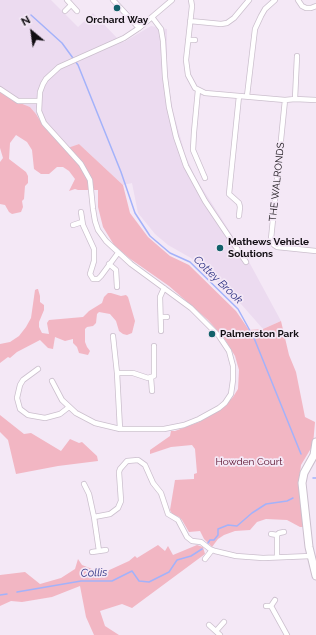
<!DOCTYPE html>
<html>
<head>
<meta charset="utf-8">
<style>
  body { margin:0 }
  #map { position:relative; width:316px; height:635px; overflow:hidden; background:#f4e8f6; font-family:Raleway,sans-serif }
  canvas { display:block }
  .north { position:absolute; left:12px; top:12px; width:40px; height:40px; -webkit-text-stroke:3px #f4e8f6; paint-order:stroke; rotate:331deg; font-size:11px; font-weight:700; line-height:16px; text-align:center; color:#120e13 }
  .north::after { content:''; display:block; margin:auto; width:14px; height:18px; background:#120e13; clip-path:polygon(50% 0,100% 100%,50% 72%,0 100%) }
</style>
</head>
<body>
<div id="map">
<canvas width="316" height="635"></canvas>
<div class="north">N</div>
</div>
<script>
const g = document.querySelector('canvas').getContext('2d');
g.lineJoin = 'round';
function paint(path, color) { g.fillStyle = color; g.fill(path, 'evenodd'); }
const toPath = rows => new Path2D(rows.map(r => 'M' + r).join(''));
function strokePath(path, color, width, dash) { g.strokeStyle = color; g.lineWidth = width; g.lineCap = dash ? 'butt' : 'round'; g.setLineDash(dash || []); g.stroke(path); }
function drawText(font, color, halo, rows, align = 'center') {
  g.font = font + ' Raleway,sans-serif'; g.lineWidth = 3.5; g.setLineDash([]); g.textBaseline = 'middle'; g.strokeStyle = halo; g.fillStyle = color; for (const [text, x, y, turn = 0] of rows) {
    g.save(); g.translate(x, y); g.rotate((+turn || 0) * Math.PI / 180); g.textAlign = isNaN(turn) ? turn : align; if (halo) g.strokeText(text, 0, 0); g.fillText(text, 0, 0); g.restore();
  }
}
paint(toPath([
  [0,0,51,0,78,27,93,13,118,39,124,42,151,26,167,29,167,77,173,111,185,154,195,177,248,260,281,321,263,329,241,304,191,258,168,245,155,234,138,213,132,183,123,185,79,144,65,150,44,127,36,114,30,107,20,103,0,89]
]), '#ecdbf0');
paint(toPath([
  [0,89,20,103,30,107,36,114,44,127,65,149,79,144,123,185,130,213,148,237,170,256,189,265,236,311,249,330,263,329,281,321,289,355,296,372,305,417,315,422,313,445,301,465,299,480,304,527,300,527,287,520,266,519,257,522,250,530,235,531,224,535,218,539,212,547,204,539,200,531,189,532,182,520,179,517,172,514,170,510,175,480,194,479,194,474,197,473,195,449,192,445,171,447,150,454,150,450,170,436,171,431,175,431,199,422,221,409,233,397,238,389,239,370,235,356,224,338,208,320,169,286,129,258,114,245,103,227,98,207,98,190,78,190,75,189,69,191,75,179,69,171,63,167,57,167,49,174,41,174,34,169,32,150,27,142,16,135,10,143,9,159,26,172,28,176,28,183,25,186,24,199,22,201,23,207,21,212,12,214,9,212,5,205,0,204,0,162,3,158,0,148],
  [37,289,38,289,40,296,40,302,44,305,44,310,39,322,39,327,42,333,49,334,47,323,49,320,83,317,89,311,102,303,104,297,108,293,111,293,121,296,126,295,128,297,135,321,132,333,127,335,123,334,119,331,116,321,110,314,99,312,97,314,96,323,93,326,87,327,85,329,85,342,87,347,90,351,88,355,79,353,77,347,73,343,73,339,65,341,55,337,53,349,48,348,40,340,17,352,10,358,8,357,0,363,0,344,10,342,19,336,26,327,31,318,35,290],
  [0,415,24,434,31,433,61,451,70,439,79,443,82,442,97,456,98,461,58,466,16,474,8,440,0,432],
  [158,545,165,551,168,546,173,555,197,545,203,547,205,554,132,608,122,604,100,611,105,626,119,635,94,635,86,617,80,586,52,597,22,602,11,601,0,606,0,575,25,572,40,584,61,578,75,569,78,559,82,565,92,569,105,572,129,561,135,556,137,558]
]), '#f2b6c3');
strokePath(toPath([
  [31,15,62,43,78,65,121,172,135,213,150,236,170,253,190,262,238,309,254,338,301,454],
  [313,478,316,478],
  [208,543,210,540,214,540,218,535,218,529,228,525,237,526,252,513,266,504,287,501,293,498],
  [17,592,81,581,112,581,132,571,139,581,149,582,169,572,177,560,191,556,202,549],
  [0,595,7,594]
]), '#a3b2fa', 1.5);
const minor = toPath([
  [67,0,77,11],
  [113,0,139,28],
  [191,0,192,6,186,60,188,75,195,88,205,93,285,100,295,99,316,100],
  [298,0,302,6,306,8,311,8,316,6],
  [65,11,71,5],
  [152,17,161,29,163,41,165,77,169,107,176,137,186,166,205,201,246,262],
  [190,21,221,24,227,23,234,18,249,0],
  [188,40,195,40],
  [0,89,18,101,39,101],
  [198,90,194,132,193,150,205,178],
  [239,96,229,194,239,203,240,207,239,216],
  [247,96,255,29,261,16,265,9,275,0],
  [295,99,297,56],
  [285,100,271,239,274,245,277,247,316,251],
  [81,212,83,225,94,249,94,261,90,274,93,279,98,279,101,276,118,253],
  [73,225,82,222],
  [231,256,239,251],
  [109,264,116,270,117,287],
  [161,317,167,317],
  [161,331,160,297,164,288],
  [113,336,117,373,133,373,148,378,154,376,154,346],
  [38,369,23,380,20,385,17,398,20,409,28,415,45,418,60,414,69,407],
  [117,373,120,429],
  [151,378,152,391],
  [52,381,62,400,76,413,95,423,120,429,164,429,184,425,199,419,219,408,225,403,231,394,233,380,233,366,229,351,219,336,191,308,131,264,106,241,98,230,95,221,93,209,90,180,81,164,44,123,39,111,40,92,43,84,46,79,59,67,124,38,139,28,172,0],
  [84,484,89,494,94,517,110,514,118,508,121,501,119,472,120,469,127,461,138,460,145,465,153,483,161,493,168,514,178,520,187,537,192,541,201,542,210,549,215,551,236,556,263,558,311,556],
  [94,517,99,551,106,550],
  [271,534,277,535,279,533,284,532],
  [277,535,277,557],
  [92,552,99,551],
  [205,559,212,550],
  [266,606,271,606,275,600],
  [271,606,287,635],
  [209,625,220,635],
  [216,631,224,622]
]);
const primary = toPath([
  [316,442,314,455,304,473,302,483,309,547,316,576]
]);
strokePath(minor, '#cbbfcd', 6);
strokePath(primary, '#cbbfcd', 9);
strokePath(minor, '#fff', 4.5);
strokePath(primary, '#fff', 7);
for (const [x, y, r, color] of [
  [117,8,4,"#12616a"],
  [220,248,4,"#12616a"],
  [212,334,4,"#12616a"]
]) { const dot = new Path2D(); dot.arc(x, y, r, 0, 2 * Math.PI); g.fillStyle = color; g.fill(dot); strokePath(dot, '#f4e8f6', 1.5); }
drawText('bold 10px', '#120e13', '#f4e8f6', [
  ["Orchard Way",117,20,"center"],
  ["Mathews Vehicle",228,242],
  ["Solutions",228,254],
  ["Palmerston Park",220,334]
], 'left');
drawText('10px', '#120e13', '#f4e8f6', [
  ["THE WALRONDS",277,182,-84]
]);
drawText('10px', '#570c29', '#f4e8f6', [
  ["Howden Court",249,462]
]);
drawText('italic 11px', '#2c3183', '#f4e8f6', [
  ["Cottey Brook",218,280,44],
  ["Collis",94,573,-2]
]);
</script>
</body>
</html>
